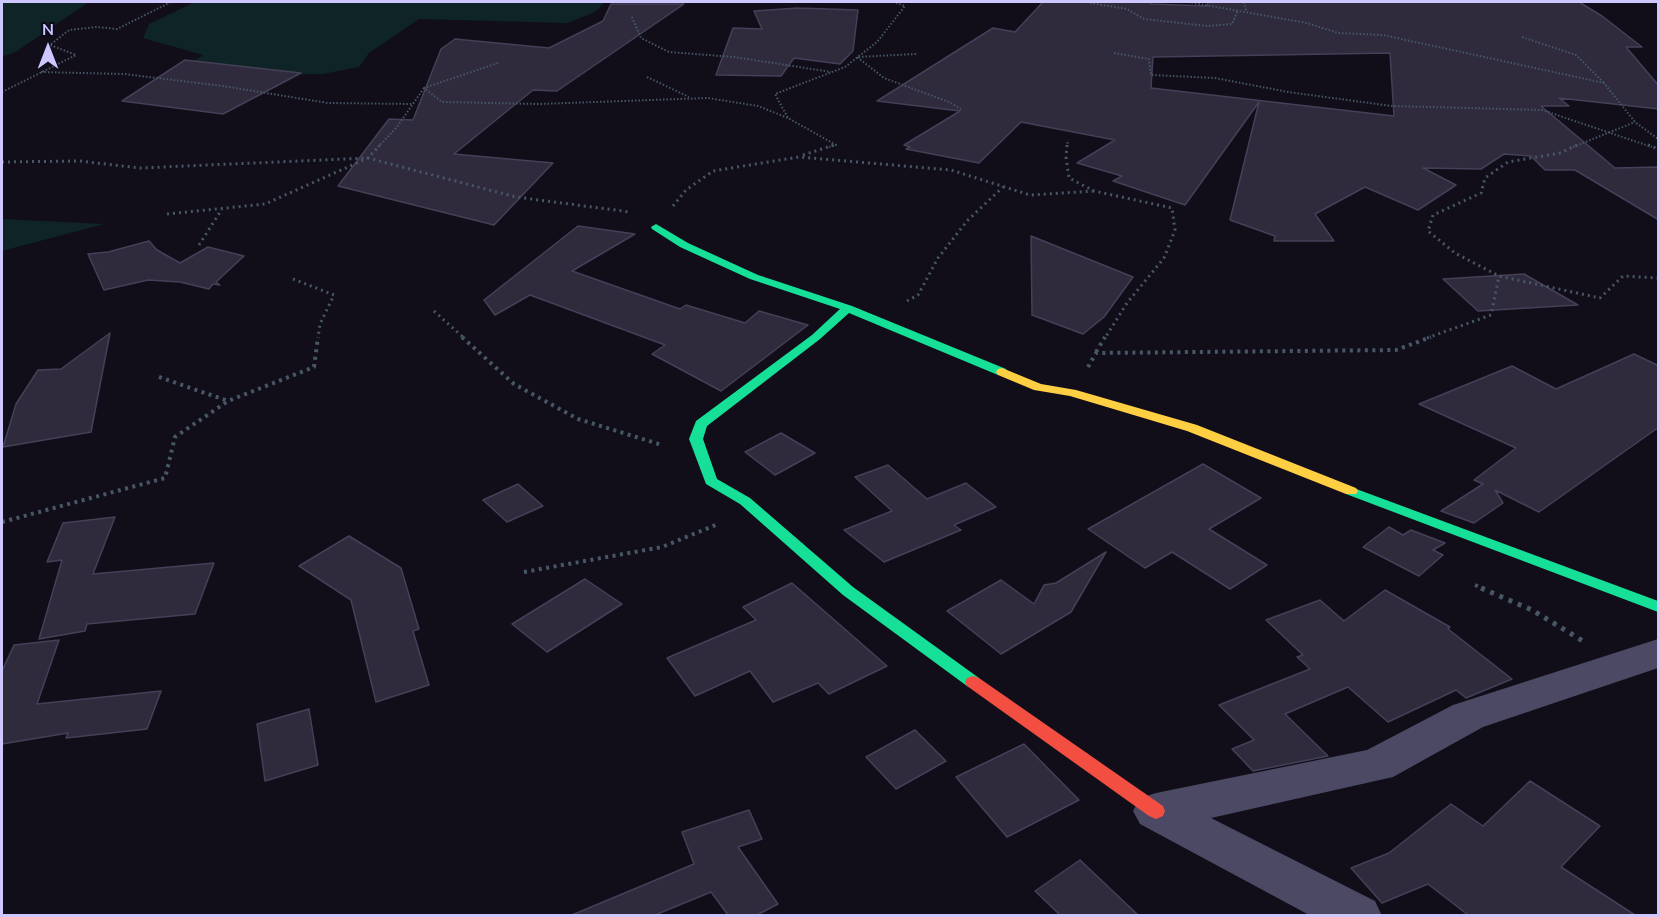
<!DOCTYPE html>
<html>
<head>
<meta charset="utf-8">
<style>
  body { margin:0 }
  #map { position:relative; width:1660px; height:917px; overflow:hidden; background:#110e1a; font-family:"Nunito Sans",sans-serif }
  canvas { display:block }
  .frame { position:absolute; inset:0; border:3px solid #cfc7ff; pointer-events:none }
  .north { position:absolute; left:18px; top:18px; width:60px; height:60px; -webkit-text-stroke:4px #0e0a1e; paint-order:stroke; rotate:0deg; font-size:16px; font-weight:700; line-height:24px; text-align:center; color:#cfc7ff }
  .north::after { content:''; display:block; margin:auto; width:21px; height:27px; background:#cfc7ff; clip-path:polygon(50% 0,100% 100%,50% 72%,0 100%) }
</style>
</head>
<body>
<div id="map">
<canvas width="1660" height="917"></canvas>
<div class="frame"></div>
<div class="north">N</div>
</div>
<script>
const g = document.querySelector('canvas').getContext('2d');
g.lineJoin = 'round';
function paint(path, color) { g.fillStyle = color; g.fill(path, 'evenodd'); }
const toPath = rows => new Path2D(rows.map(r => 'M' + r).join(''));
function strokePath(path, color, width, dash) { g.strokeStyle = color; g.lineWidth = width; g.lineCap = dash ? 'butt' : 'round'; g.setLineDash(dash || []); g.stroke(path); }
paint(toPath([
  [2,2,89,2,17,51,2,57],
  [195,2,605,2,595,12,567,23,419,19,369,53,359,67,323,74,247,75,180,71,203,55,143,38,149,24],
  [2,219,104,224,2,251]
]), '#0e2426');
const building = toPath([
  [1043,2,1149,2,1151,4,1207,6,1208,2,1579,2,1602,16,1642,47,1626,47,1659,86,1659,109,1559,98,1569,106,1541,106,1615,168,1659,167,1659,220,1575,170,1545,170,1531,156,1504,154,1481,169,1423,168,1456,185,1418,210,1365,187,1315,214,1334,241,1274,241,1275,236,1230,220,1259,102,1185,205,1113,181,1122,176,1077,163,1115,140,1021,122,979,163,906,149,910,147,904,145,960,111,877,101,993,28,1015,32,1043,2],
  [1390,53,1394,116,1151,88,1153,57,1390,53],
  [611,4,684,4,557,91,533,90,454,154,553,163,494,225,338,186,389,119,413,120,441,49,455,39,549,48,603,21,611,4],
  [798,8,858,10,853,51,840,64,794,58,781,76,716,75,733,28,762,29,754,11,798,8],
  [185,60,301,73,223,114,122,101,185,60],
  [578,226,635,234,572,271,680,309,686,305,745,323,759,311,808,325,721,391,652,354,665,345,530,295,495,315,484,300,578,226],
  [1031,236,1133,277,1104,317,1083,334,1032,315,1031,236],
  [149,241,157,250,180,263,208,247,244,256,216,282,220,285,213,284,209,289,180,282,148,280,104,290,88,254,108,252,149,241],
  [1524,274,1578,305,1478,311,1443,279,1524,274],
  [110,333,91,432,3,447,16,404,38,370,61,369,110,333],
  [1634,354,1659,366,1659,427,1539,512,1495,490,1503,503,1474,523,1441,511,1483,484,1474,480,1516,448,1419,404,1512,366,1556,389,1634,354],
  [781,433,815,453,775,475,745,452,781,433],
  [1203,464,1261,498,1209,529,1267,565,1230,589,1172,552,1145,568,1088,529,1203,464],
  [888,465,927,499,966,483,996,507,954,525,961,530,884,562,844,530,892,511,855,477,888,465],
  [518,484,543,506,507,522,483,500,518,484],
  [115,517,93,574,214,563,195,614,87,624,85,631,39,639,62,560,47,562,63,523,115,517],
  [1389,527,1403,535,1411,530,1445,543,1433,550,1443,555,1419,576,1363,547,1389,527],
  [349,536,401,568,419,629,413,631,429,685,376,702,351,600,299,566,349,536],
  [1106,552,1071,612,1001,654,947,611,1001,580,1034,604,1044,585,1056,583,1106,552],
  [585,579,622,604,547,652,512,624,585,579],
  [792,583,887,666,829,694,818,683,773,702,750,671,695,696,667,658,756,620,743,607,792,583],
  [1385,590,1450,627,1448,629,1512,679,1466,698,1456,690,1388,722,1348,687,1285,714,1328,756,1253,771,1232,749,1254,740,1219,705,1310,669,1297,657,1303,655,1266,620,1320,600,1344,621,1385,590],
  [59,640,37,704,161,691,147,729,66,738,68,733,2,744,2,671,14,645,59,640],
  [309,709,318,765,265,781,257,724,309,709],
  [915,730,946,761,896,789,866,757,915,730],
  [1024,744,1079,800,1007,837,956,777,1024,744],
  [1530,781,1600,826,1561,867,1635,915,1468,915,1428,884,1382,903,1351,868,1389,853,1451,804,1483,826,1530,781],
  [749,810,762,839,738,847,778,904,757,915,728,915,711,892,655,915,572,915,694,864,682,832,749,810],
  [1080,860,1138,915,1060,915,1035,891,1080,860]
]);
paint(building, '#2f2b3d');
strokePath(building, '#444058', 1.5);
strokePath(toPath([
  [1188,2,1307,23,1338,33,1383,35,1604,83,1635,122,1658,139],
  [1244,2,1246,11],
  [1090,3,1127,9,1144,19,1207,26,1232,24,1238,10],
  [632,17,641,38,669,52,734,57,831,72],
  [1522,37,1576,55,1604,83],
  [1114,53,1149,59,1151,75,1215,78,1288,92,1392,106,1542,110,1652,147],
  [916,54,857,57,884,78,949,102,961,109],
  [498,63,424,88,442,102,539,104,708,98,758,106,788,118],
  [41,72,124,74,223,86,328,103,413,104],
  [647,77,689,97],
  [2,92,76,55,50,45,69,30,97,27,117,29,171,2],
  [378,147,397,127,424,88],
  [829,147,836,145,788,118,775,94,845,67,877,42,905,6,894,2],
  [1067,147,1068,140],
  [1573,147,1635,122]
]), '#475766', 2, [1.5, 2]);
strokePath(toPath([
  [1067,145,1066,157,1069,178,1094,191,1172,208,1175,230,1164,258,1127,303,1105,338],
  [1577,145,1560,153,1508,162,1485,178,1481,193,1433,215,1428,231,1455,253,1499,276,1600,298,1623,276,1658,278],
  [1648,145,1658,149],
  [803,155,834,145],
  [2,162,79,161,140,168,368,158,516,197,630,212],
  [673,206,686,190,713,171,799,157,951,170,1030,195,1094,191],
  [167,214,265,204,368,158,380,145],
  [199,245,222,209],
  [293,279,334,295,320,324,318,338],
  [907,301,918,295,938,258,967,221,1003,187],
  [434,311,464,338],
  [1427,338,1491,315,1499,276]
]), '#475766', 3, [2, 4]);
strokePath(toPath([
  [462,337,514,384,578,419,662,445],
  [1096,352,1105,337],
  [1088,367,1096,353,1396,350,1431,337],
  [159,377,228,401],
  [2,522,165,478,175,437,228,401,314,367,318,337],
  [524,572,662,547,718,524],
  [1475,585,1485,589]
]), '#475766', 4, [3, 4.5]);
strokePath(toPath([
  [1481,588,1532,610,1583,641]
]), '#475766', 5, [4, 6]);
paint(toPath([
  [1658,639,1658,668,1483,727,1393,777,1211,818,1375,901,1382,916,1311,916,1140,824,1133,811,1140,798,1156,793,1367,750,1453,705,1658,639]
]), '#4b4963');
paint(toPath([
  [656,224,688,243,758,275,852,306,1006,369,1008,372,1006,375,998,375,849,313,820,339,707,426,703,439,717,479,750,498,853,587,979,678,981,682,979,686,973,688,967,686,843,595,740,504,706,484,689,439,696,421,812,335,840,309,750,279,680,247,652,229,651,227,656,224],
  [1351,487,1658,601,1658,612,1346,494,1344,491,1351,487]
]), '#16e098');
paint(toPath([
  [1002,368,1041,384,1076,390,1197,425,1356,488,1358,491,1356,494,1346,494,1187,431,1070,396,1034,390,998,375,996,372,998,369,1002,368]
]), '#ffcf43');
paint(toPath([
  [973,676,979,678,1163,806,1165,811,1163,816,1156,819,1149,816,967,686,965,682,967,678,973,676]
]), '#f24e42');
</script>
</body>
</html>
